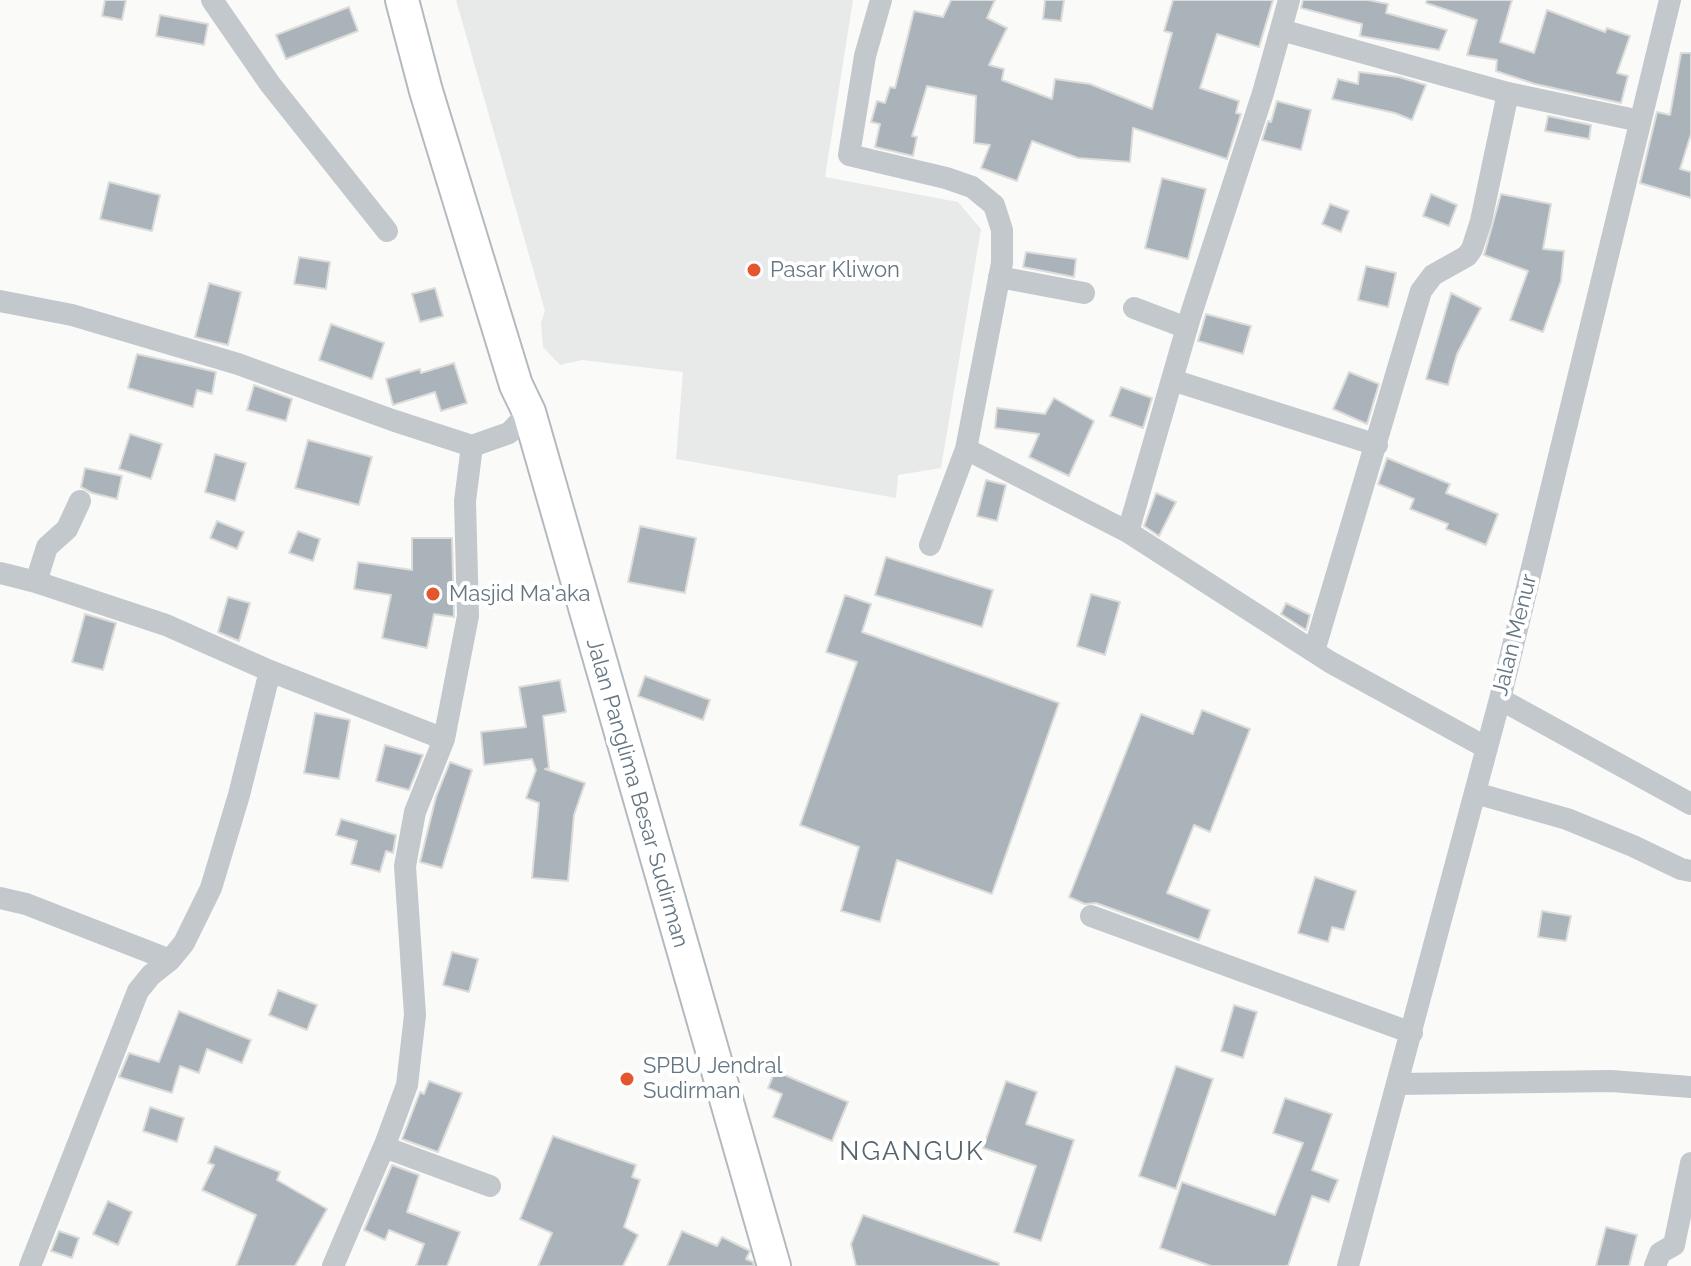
<!DOCTYPE html>
<html>
<head>
<meta charset="utf-8">
<style>
  body { margin:0 }
  canvas { display:block; background:#fafaf8 }
</style>
</head>
<body>
<canvas width="1691" height="1266"></canvas>
<script>
const g = document.querySelector('canvas').getContext('2d');
g.lineJoin = 'round';
function paint(path, color) { g.fillStyle = color; g.fill(path, 'evenodd'); }
const toPath = rows => new Path2D(rows.map(r => 'M' + r).join(''));
function strokePath(path, color, width, dash) { g.strokeStyle = color; g.lineWidth = width; g.lineCap = dash ? 'butt' : 'round'; g.setLineDash(dash || []); g.stroke(path); }
function drawText(font, color, halo, rows, align = 'center') {
  g.font = font + ' Raleway,sans-serif'; g.lineWidth = 8; g.setLineDash([]); g.textBaseline = 'middle'; g.strokeStyle = halo; g.fillStyle = color; for (const [text, x, y, turn = 0] of rows) {
    g.save(); g.translate(x, y); g.rotate((+turn || 0) * Math.PI / 180); g.textAlign = isNaN(turn) ? turn : align; if (halo) g.strokeText(text, 0, 0); g.fillText(text, 0, 0); g.restore();
  }
}
paint(toPath([
  [456,0,853,0,825,177,958,202,981,229,941,468,898,475,896,498,676,459,683,372,582,360,560,365,543,347,541,323,545,311]
]), '#e8e9e9');
const building = toPath([
  [105,0,126,0,122,20,102,16,105,0],
  [951,0,995,0,987,18,1007,28,989,65,1004,69,1002,80,1052,99,1055,79,1090,84,1152,109,1172,33,1164,31,1173,0,1273,0,1259,47,1217,34,1200,88,1239,101,1236,113,1241,114,1227,159,1133,128,1130,162,1078,158,1032,141,1017,181,981,168,990,145,974,143,976,96,927,86,912,136,917,137,913,156,875,147,880,124,871,122,877,101,885,103,890,87,895,88,914,11,943,17,951,0],
  [1045,0,1064,0,1061,21,1043,19,1045,0],
  [1303,0,1368,0,1388,4,1386,13,1447,30,1439,50,1360,36,1362,24,1301,8,1303,0],
  [1427,0,1512,0,1500,42,1534,53,1547,10,1605,32,1607,28,1630,36,1617,73,1628,76,1621,103,1535,84,1496,71,1497,60,1467,55,1477,20,1426,3,1427,0],
  [349,7,358,31,286,59,276,35,349,7],
  [160,15,208,24,204,45,156,36,160,15],
  [1681,53,1691,53,1691,134,1680,169,1691,172,1691,198,1640,183,1657,112,1670,115,1681,53],
  [1359,72,1399,77,1426,85,1412,120,1395,113,1332,99,1338,79,1358,84,1359,72],
  [1277,101,1311,110,1301,150,1262,140,1268,121,1271,122,1277,101],
  [1548,116,1591,125,1589,139,1545,131,1548,116],
  [1162,178,1206,189,1188,259,1145,248,1162,178],
  [109,182,160,195,152,231,100,219,109,182],
  [1431,194,1457,205,1449,226,1423,216,1431,194],
  [1501,194,1551,204,1543,249,1564,251,1561,281,1543,332,1510,320,1528,271,1484,255,1501,194],
  [1330,204,1349,211,1341,232,1322,224,1330,204],
  [1026,252,1076,259,1074,277,1023,267,1026,252],
  [299,257,330,262,326,289,294,284,299,257],
  [1366,266,1396,273,1388,307,1358,300,1366,266],
  [209,283,241,292,228,345,195,337,209,283],
  [435,288,443,316,420,322,412,294,435,288],
  [1451,293,1481,308,1457,354,1448,385,1426,379,1451,293],
  [1206,314,1251,326,1243,354,1198,341,1206,314],
  [331,324,384,343,372,379,319,360,331,324],
  [137,354,216,372,212,394,197,390,193,407,128,388,137,354],
  [454,363,467,403,441,411,435,392,393,405,386,379,420,369,421,373,454,363],
  [1349,372,1379,384,1367,424,1333,409,1349,372],
  [254,385,292,399,286,421,247,410,254,385],
  [1121,387,1152,398,1143,428,1110,416,1121,387],
  [1054,398,1094,421,1069,476,1029,457,1039,434,995,428,997,408,1045,414,1054,398],
  [130,434,162,444,151,479,119,469,130,434],
  [308,440,372,457,359,505,295,488,308,440],
  [215,454,246,463,235,501,205,492,215,454],
  [1387,458,1450,484,1446,493,1498,514,1486,545,1446,529,1448,524,1410,509,1414,499,1378,484,1387,458],
  [85,468,122,476,117,499,92,493,81,487,85,468],
  [986,480,1006,485,997,521,977,516,986,480],
  [1156,493,1176,502,1159,536,1144,526,1156,493],
  [217,521,244,532,237,549,210,538,217,521],
  [640,526,696,538,685,593,628,582,640,526],
  [298,531,320,539,313,561,289,553,298,531],
  [412,538,452,538,454,617,434,614,427,648,382,638,391,595,354,589,358,562,412,570,412,538],
  [886,557,993,590,982,627,875,595,886,557],
  [1091,594,1120,602,1105,655,1077,646,1091,594],
  [845,595,871,604,862,632,1059,703,992,894,897,860,880,922,841,911,859,847,800,825,857,662,826,652,845,595],
  [228,597,250,603,239,641,218,632,228,597],
  [1286,603,1310,615,1306,630,1281,614,1286,603],
  [85,614,116,623,103,670,72,662,85,614],
  [645,676,710,700,703,720,638,696,645,676],
  [560,680,566,712,543,716,549,768,545,769,585,783,574,815,568,881,532,878,539,803,526,798,536,770,532,759,484,765,481,732,526,727,519,687,560,680],
  [1202,710,1250,729,1210,832,1194,825,1167,893,1210,910,1199,940,1096,903,1085,904,1069,897,1141,714,1193,734,1202,710],
  [315,713,350,720,339,779,304,773,315,713],
  [385,745,423,755,409,790,376,781,385,745],
  [450,762,472,770,442,868,420,862,436,797,450,762],
  [341,819,396,835,393,853,386,851,380,872,351,864,357,841,336,835,341,819],
  [1315,877,1356,891,1344,930,1332,927,1328,942,1298,933,1315,877],
  [1542,911,1571,916,1566,941,1538,937,1542,911],
  [452,952,478,959,469,992,443,985,452,952],
  [278,990,317,1005,307,1030,269,1015,278,990],
  [1234,1005,1257,1012,1243,1058,1221,1051,1234,1005],
  [179,1011,251,1040,242,1063,207,1049,199,1073,180,1066,172,1093,119,1077,129,1053,159,1062,179,1011],
  [1176,1066,1213,1079,1176,1189,1139,1176,1176,1066],
  [775,1071,848,1102,832,1141,773,1117,782,1094,768,1088,775,1071],
  [429,1081,462,1093,438,1152,402,1139,420,1092,424,1094,429,1081],
  [1006,1081,1037,1092,1026,1124,1074,1140,1041,1241,1014,1232,1036,1166,983,1148,1006,1081],
  [1285,1098,1332,1114,1312,1170,1338,1180,1329,1202,1312,1196,1288,1266,1211,1266,1160,1248,1182,1182,1275,1215,1303,1143,1273,1133,1285,1098],
  [150,1107,184,1118,177,1142,143,1131,150,1107],
  [553,1136,636,1165,632,1177,640,1180,624,1227,638,1235,623,1266,538,1266,552,1233,520,1219,553,1136],
  [215,1146,280,1172,277,1180,327,1209,295,1266,236,1266,256,1215,202,1190,214,1165,208,1163,215,1146],
  [392,1165,419,1175,407,1212,460,1232,447,1266,416,1266,424,1244,389,1230,385,1240,364,1230,392,1165],
  [108,1201,132,1212,118,1245,93,1234,108,1201],
  [863,1215,999,1263,999,1266,856,1266,851,1244,863,1215],
  [1606,1227,1637,1235,1629,1266,1596,1266,1606,1227],
  [59,1231,79,1238,72,1258,51,1251,59,1231],
  [682,1231,717,1246,722,1237,750,1251,746,1259,753,1262,754,1266,667,1266,682,1231]
]);
paint(building, '#aab3b9');
strokePath(building, '#dcdcda', 2);
const secondary = toPath([
  [402,0,426,91,516,385,529,412,774,1266]
]);
strokePath(secondary, '#b3babf', 36);
strokePath(toPath([
  [212,0,270,84,387,231],
  [881,0,865,56,849,155,946,178,972,187,994,205,1002,230,1002,263,966,449],
  [1281,30,1508,93,1640,121],
  [999,277,1084,293],
  [0,301,72,315,238,364,392,420,472,446,509,433,529,412],
  [1134,308,1187,328],
  [1172,380,1377,445],
  [1128,532,1190,317,1263,93,1289,0],
  [930,545,966,449,1128,532,1330,662,1487,748],
  [0,573,36,582,166,625,270,671,239,795,211,888,184,943,170,960,151,975,138,991,30,1266],
  [36,582,47,547,67,529,80,501],
  [1314,651,1421,291,1433,275,1467,256,1472,249,1481,221,1508,93],
  [270,671,444,739],
  [1500,699,1691,804],
  [1475,793,1567,819,1633,846,1681,869,1691,871],
  [0,898,26,904,170,960],
  [1091,916,1412,1033],
  [1398,1084,1611,1081,1691,1087],
  [384,1147,490,1186],
  [333,1266,386,1142,407,1085,415,1015,405,866,415,812,444,739,468,616,465,501,472,446],
  [1348,1266,1500,699,1670,0],
  [1655,1266,1660,1253,1674,1245,1691,1163]
]), '#c3c8cc', 22);
strokePath(secondary, '#fff', 32);
for (const [x, y, r, color] of [
  [754,270,8,"#e4572e"],
  [433,594,8,"#e4572e"],
  [627,1079,8,"#e4572e"]
]) { const dot = new Path2D(); dot.arc(x, y, r, 0, 2 * Math.PI); g.fillStyle = color; g.fill(dot); strokePath(dot, '#fff', 3); }
drawText('22px', '#657683', '#fff', [
  ["Pasar Kliwon",770,270],
  ["Masjid Ma'aka",449,594],
  ["SPBU Jendral",643,1066],
  ["Sudirman",643,1091]
], 'left');
drawText('22px', '#657683', '#fff', [
  ["Jalan Menur",1515,635,-76],
  ["Jalan Panglima Besar Sudirman",637,793,74]
]);
g.letterSpacing = '2px';
drawText('26px', '#57646e', '#fff', [
  ["NGANGUK",912,1152]
]);
g.letterSpacing = '0px';
</script>
</body>
</html>
